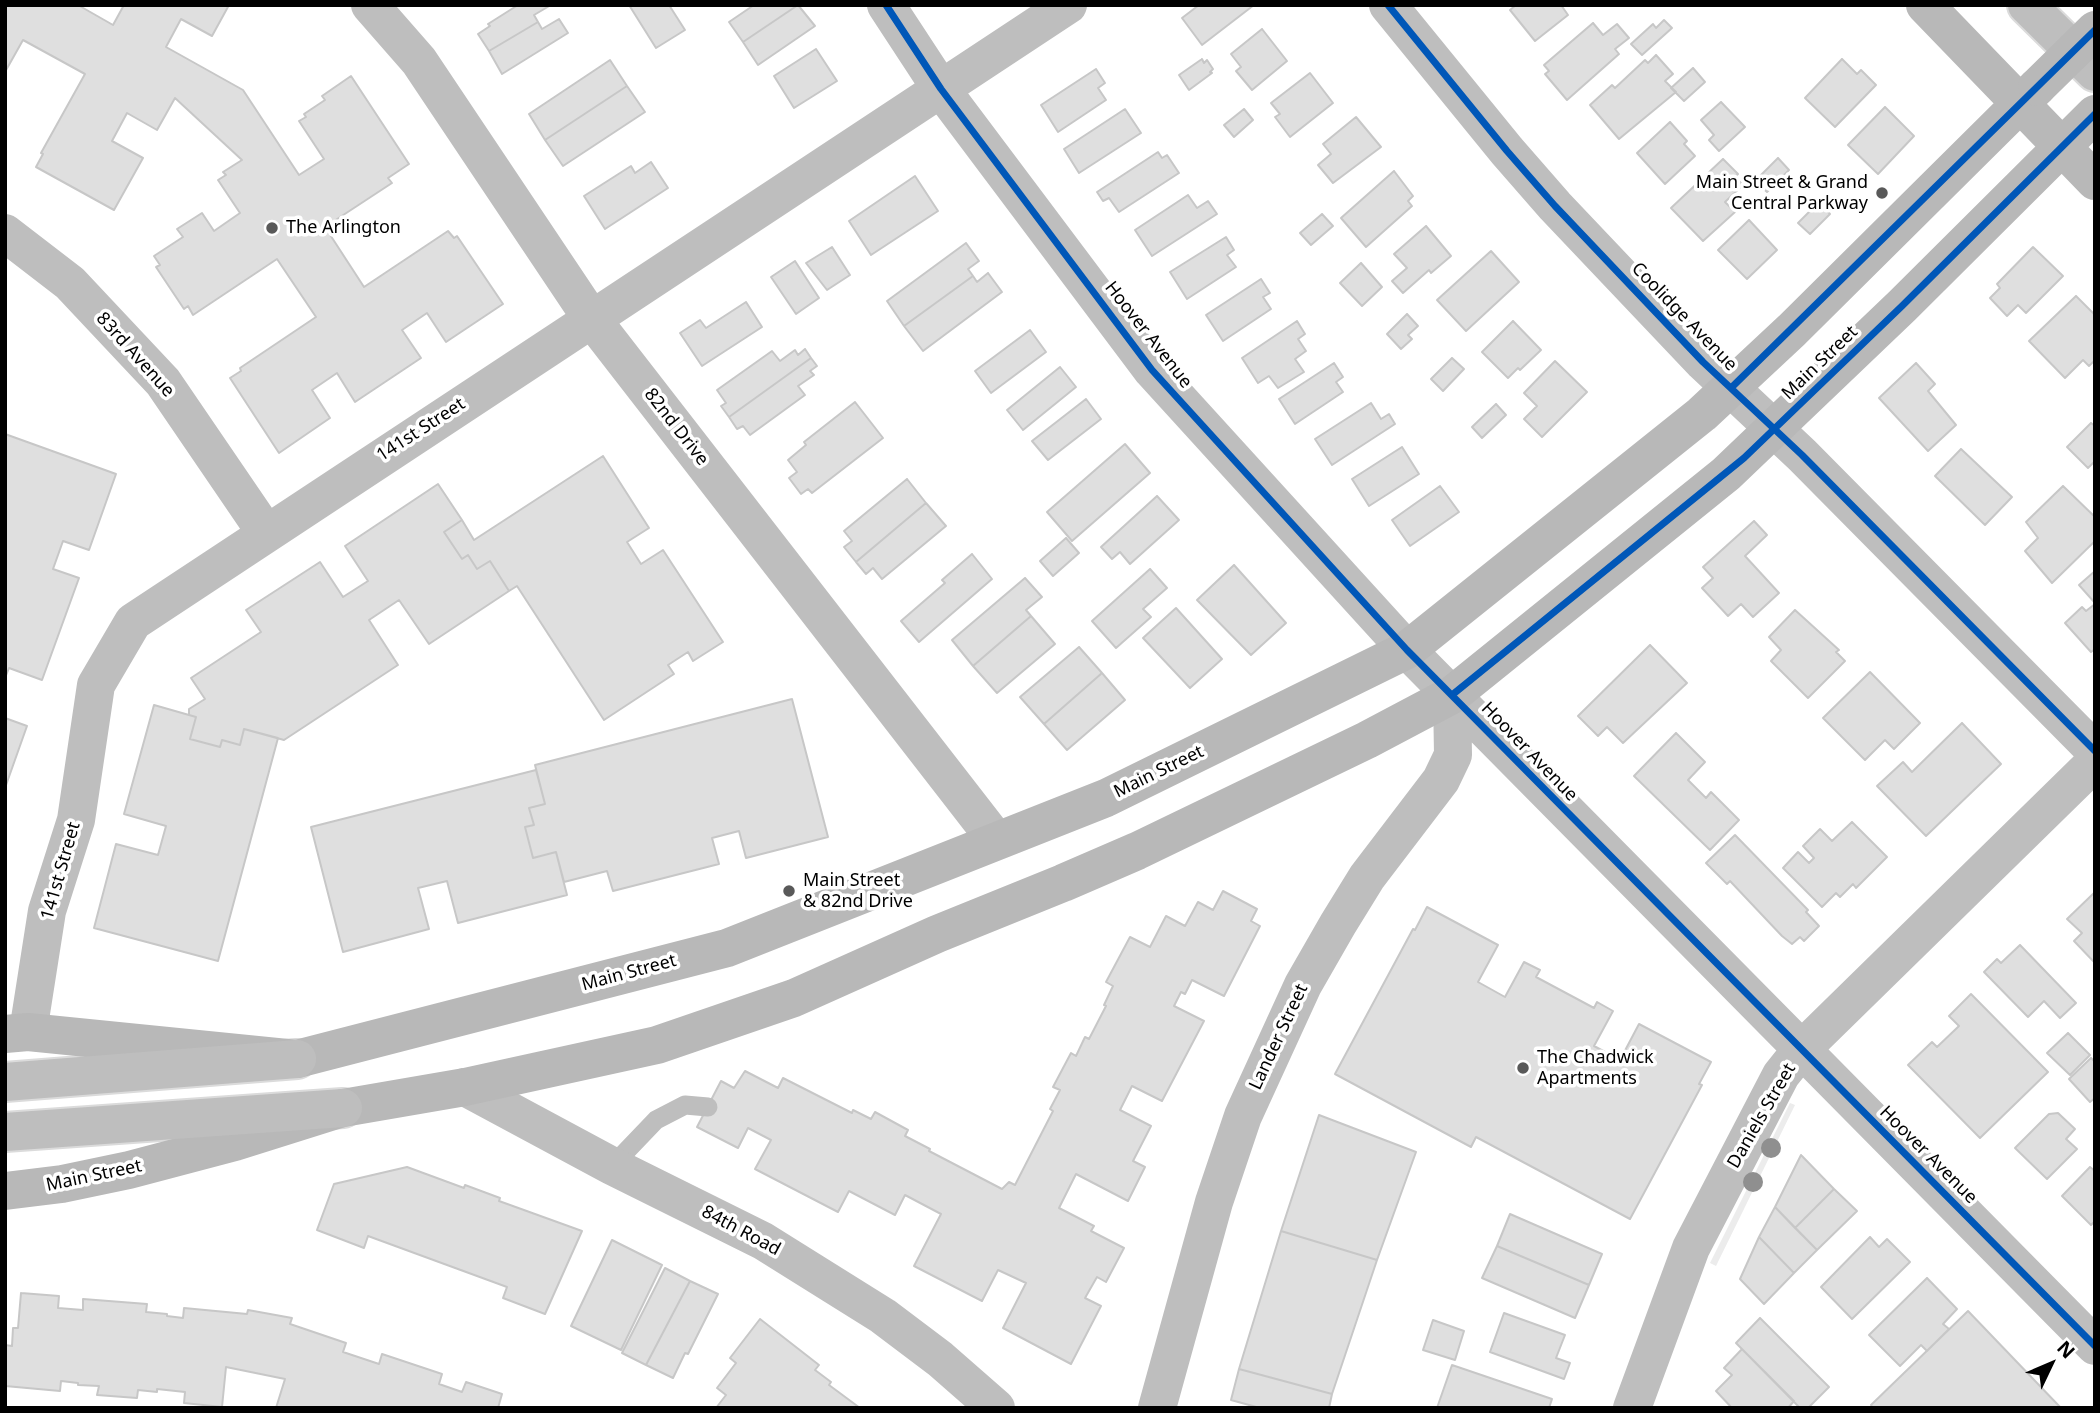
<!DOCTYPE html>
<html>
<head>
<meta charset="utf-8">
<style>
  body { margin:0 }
  #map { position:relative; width:2100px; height:1413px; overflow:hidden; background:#fff; font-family:"Noto Sans",sans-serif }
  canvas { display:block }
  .frame { position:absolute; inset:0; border:7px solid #000; pointer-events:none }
  .north { position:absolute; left:2016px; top:1329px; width:70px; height:70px; -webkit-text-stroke:5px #fff; paint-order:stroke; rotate:46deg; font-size:19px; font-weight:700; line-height:28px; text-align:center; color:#000 }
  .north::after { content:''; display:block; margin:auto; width:24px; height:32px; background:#000; clip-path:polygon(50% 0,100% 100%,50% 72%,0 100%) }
</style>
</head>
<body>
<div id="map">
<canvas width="2100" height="1413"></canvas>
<div class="frame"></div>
<div class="north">N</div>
</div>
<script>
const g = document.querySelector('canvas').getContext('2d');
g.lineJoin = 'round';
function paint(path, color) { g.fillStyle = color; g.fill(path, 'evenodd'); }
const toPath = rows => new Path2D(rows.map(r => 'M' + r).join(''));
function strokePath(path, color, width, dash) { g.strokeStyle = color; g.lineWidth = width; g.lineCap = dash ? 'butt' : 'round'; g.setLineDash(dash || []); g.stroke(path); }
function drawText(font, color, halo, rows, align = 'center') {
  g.font = font + ' "Noto Sans",sans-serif'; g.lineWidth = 7; g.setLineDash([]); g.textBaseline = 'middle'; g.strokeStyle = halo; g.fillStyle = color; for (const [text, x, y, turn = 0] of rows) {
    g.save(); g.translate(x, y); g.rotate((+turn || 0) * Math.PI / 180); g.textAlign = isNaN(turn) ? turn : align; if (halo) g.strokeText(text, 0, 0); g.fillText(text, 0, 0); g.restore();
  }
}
paint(toPath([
  [1790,1103,1795,1105,1716,1266,1710,1263]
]), '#ececec');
const building = toPath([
  [5,5,78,5,113,25,124,5,229,5,212,36,181,19,166,47,243,90,299,175,324,159,299,121,306,117,304,114,325,100,322,96,351,76,409,164,388,178,392,183,325,227,364,287,448,231,454,238,457,236,503,304,446,342,427,313,402,330,421,358,355,402,337,373,312,390,330,418,279,453,230,378,241,371,240,368,316,317,277,259,193,315,188,306,184,309,156,267,160,265,154,256,183,237,177,229,202,213,214,231,240,213,218,180,226,175,223,172,242,160,175,98,157,130,127,113,112,141,143,158,114,210,36,167,43,154,41,153,85,74,23,40,5,72,5,5],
  [518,5,551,5,534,15,538,22,489,51,478,34,490,26,488,24,518,5],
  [629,5,669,5,685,30,656,48,629,5],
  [754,5,798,5,743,42,729,22,754,5],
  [798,5,815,26,758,65,743,42,798,5],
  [1199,5,1254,5,1202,45,1182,18,1199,5],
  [1516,5,1561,5,1568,15,1535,41,1510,10,1516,5],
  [559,19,568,33,502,74,489,51,538,22,542,29,559,19],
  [1664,20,1672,28,1642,55,1631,44,1653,24,1656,28,1664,20],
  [1593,23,1603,35,1617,24,1629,38,1615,49,1619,54,1567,100,1545,74,1549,71,1544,65,1593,23],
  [1262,29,1287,61,1252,90,1236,71,1241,67,1231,54,1262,29],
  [816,49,837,81,794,108,774,76,816,49],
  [1656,55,1673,74,1665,81,1676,92,1619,139,1590,105,1612,85,1615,88,1645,60,1648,63,1656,55],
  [1202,59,1204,63,1207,60,1213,69,1210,72,1212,73,1189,90,1179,75,1202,59],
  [1842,59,1857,74,1861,70,1876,85,1835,127,1805,98,1842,59],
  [610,60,627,86,545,140,529,114,610,60],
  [1693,68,1705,82,1684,101,1671,88,1693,68],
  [1096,69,1105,83,1098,88,1106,100,1058,132,1041,105,1096,69],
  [1310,73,1333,103,1290,137,1275,117,1280,114,1271,103,1310,73],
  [627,86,645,112,563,166,545,140,627,86],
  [1721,102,1745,127,1719,151,1709,140,1714,135,1701,120,1721,102],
  [1885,107,1914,136,1878,174,1848,145,1885,107],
  [1125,109,1141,133,1079,173,1064,149,1125,109],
  [1244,109,1253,120,1234,137,1224,125,1244,109],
  [1356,117,1381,147,1333,183,1318,165,1331,154,1323,144,1356,117],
  [1670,122,1687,141,1684,144,1695,156,1665,184,1637,153,1670,122],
  [1158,152,1162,158,1167,155,1179,173,1119,212,1109,198,1103,201,1097,192,1158,152],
  [1778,158,1789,170,1767,192,1755,181,1778,158],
  [1723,159,1738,174,1735,177,1743,185,1725,202,1735,212,1703,241,1671,208,1723,159],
  [651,162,668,188,605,229,584,196,631,166,635,173,651,162],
  [1394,171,1413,196,1408,201,1412,206,1366,247,1341,218,1394,171],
  [915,176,938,211,871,255,849,221,915,176],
  [1188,195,1197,208,1208,201,1217,214,1152,256,1135,230,1188,195],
  [1819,202,1830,214,1810,234,1798,223,1819,202],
  [1322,214,1333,226,1311,245,1300,233,1322,214],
  [1749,220,1777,250,1747,279,1718,250,1749,220],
  [1426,226,1451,256,1431,273,1429,270,1403,293,1392,281,1407,268,1394,254,1426,226],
  [1226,237,1234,250,1227,255,1236,267,1187,299,1170,272,1226,237],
  [966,243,979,261,968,269,973,276,904,326,887,301,966,243],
  [832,247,850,275,827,290,806,263,832,247],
  [2033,247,2063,276,2026,313,2018,305,2007,316,1990,298,2000,288,1997,284,2033,247],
  [1491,251,1519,282,1466,331,1437,300,1491,251],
  [795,261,819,298,796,314,771,277,795,261],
  [1361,263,1382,287,1362,306,1340,283,1361,263],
  [988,273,1002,292,923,351,904,326,973,276,977,282,988,273],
  [1261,279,1270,293,1263,297,1271,309,1223,341,1206,315,1261,279],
  [2076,296,2095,315,2095,360,2089,366,2083,360,2065,378,2029,341,2076,296],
  [746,302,762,327,702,366,680,333,700,320,706,328,746,302],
  [1407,314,1418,326,1408,335,1412,339,1401,349,1387,334,1407,314],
  [1297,321,1305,334,1298,339,1306,351,1295,359,1304,372,1278,388,1269,376,1258,383,1242,358,1297,321],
  [1513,321,1541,350,1520,370,1518,368,1508,378,1482,352,1513,321],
  [1030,330,1046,352,991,393,975,371,1030,330],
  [805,349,811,358,729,417,721,406,726,403,717,390,772,351,780,361,795,350,798,355,805,349],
  [811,358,817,366,810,371,814,375,798,386,805,395,750,435,743,426,737,429,729,417,811,358],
  [1452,358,1464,369,1443,391,1431,379,1452,358],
  [1555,361,1587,392,1542,437,1524,419,1537,406,1524,393,1555,361],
  [1334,363,1343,377,1336,382,1343,392,1295,424,1279,399,1334,363],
  [1916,363,1935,384,1928,391,1956,425,1928,451,1879,398,1916,363],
  [1060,367,1076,387,1023,430,1007,410,1060,367],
  [1086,399,1101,419,1048,460,1032,441,1086,399],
  [855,402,883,438,812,493,808,489,801,494,789,478,797,472,788,460,806,445,804,442,855,402],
  [1371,403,1381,419,1389,414,1395,424,1332,465,1315,439,1371,403],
  [1496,404,1506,415,1482,438,1472,427,1496,404],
  [2091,423,2095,426,2095,461,2088,468,2067,447,2091,423],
  [5,434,116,474,89,550,63,541,53,569,79,578,42,680,9,668,5,678,5,434],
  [1125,444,1150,473,1072,541,1047,512,1125,444],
  [1402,447,1419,474,1369,506,1352,479,1402,447],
  [1961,449,2012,497,1985,525,1935,476,1961,449],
  [603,456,649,528,627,542,641,564,663,550,723,642,693,661,688,652,668,665,674,674,604,720,517,586,509,591,490,561,477,569,468,555,462,559,444,532,462,520,474,540,603,456],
  [907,479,926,503,856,562,844,547,852,541,844,531,907,479],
  [438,484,462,520,444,532,462,559,468,555,477,569,490,561,509,591,429,644,399,600,369,620,398,665,284,740,244,729,240,745,222,740,220,747,190,739,196,717,189,715,189,709,205,699,191,678,261,632,246,610,320,562,343,597,368,581,345,546,438,484],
  [1440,486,1459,512,1410,546,1392,520,1440,486],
  [2063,486,2095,517,2095,541,2052,583,2025,551,2038,538,2026,522,2063,486],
  [1157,496,1179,520,1130,564,1120,552,1112,559,1101,547,1157,496],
  [926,503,946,526,882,579,873,568,866,574,856,562,926,503],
  [1754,521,1767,535,1745,556,1779,593,1753,617,1741,604,1728,616,1702,588,1713,578,1703,567,1754,521],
  [1066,538,1079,553,1053,576,1040,561,1066,538],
  [972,554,992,579,919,642,901,621,945,583,942,580,972,554],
  [1234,565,1286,623,1251,655,1197,600,1234,565],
  [1150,569,1167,588,1143,609,1151,617,1116,648,1092,621,1150,569],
  [2095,571,2095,603,2079,585,2095,571],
  [1025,578,1042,597,1026,610,1031,616,973,666,952,640,1025,578],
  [2095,604,2095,649,2091,652,2065,623,2082,607,2086,611,2095,604],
  [1176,608,1222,659,1190,688,1143,638,1176,608],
  [1795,610,1839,650,1836,652,1845,661,1808,698,1771,661,1781,650,1769,637,1795,610],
  [1031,616,1055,644,997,693,973,666,1031,616],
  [1650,645,1687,683,1623,743,1607,727,1598,736,1578,716,1650,645],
  [1079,647,1102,673,1044,724,1020,697,1079,647],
  [1870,672,1920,723,1894,749,1885,740,1865,760,1823,718,1870,672],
  [1102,673,1125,700,1067,750,1044,724,1102,673],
  [792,699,828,837,746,858,739,831,712,838,719,864,613,891,607,871,564,882,556,852,533,858,525,827,534,825,529,808,545,804,535,765,792,699],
  [154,705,196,717,190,739,220,747,222,740,240,745,244,729,278,738,218,961,94,928,116,844,158,855,166,826,124,814,154,705],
  [5,718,27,726,5,788,5,718],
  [1962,723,2001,764,1926,836,1877,786,1903,762,1912,772,1962,723],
  [1676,733,1705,762,1688,780,1706,798,1711,792,1739,820,1710,850,1634,776,1676,733],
  [536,770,545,804,529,808,534,825,525,827,533,858,556,852,567,895,458,923,447,881,418,888,429,929,343,952,311,827,536,770],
  [1852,822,1887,857,1856,888,1853,884,1840,897,1836,893,1822,907,1783,868,1798,852,1809,863,1814,858,1803,846,1820,829,1832,841,1852,822],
  [1735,835,1808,910,1806,912,1819,926,1804,941,1800,937,1792,944,1782,936,1730,881,1727,884,1706,863,1735,835],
  [1223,891,1257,909,1251,921,1260,926,1224,996,1192,980,1185,994,1181,992,1174,1006,1204,1021,1162,1101,1132,1086,1120,1110,1151,1126,1133,1161,1145,1167,1128,1201,1076,1174,1059,1208,1094,1226,1091,1231,1124,1248,1106,1282,1097,1277,1085,1298,1101,1306,1071,1364,1003,1328,1026,1283,998,1270,982,1301,914,1266,941,1214,905,1195,895,1215,849,1191,838,1212,755,1169,771,1140,748,1128,738,1148,697,1127,721,1081,734,1088,745,1071,778,1088,783,1078,852,1113,853,1110,871,1119,875,1112,908,1130,905,1136,930,1149,929,1151,1002,1189,1009,1182,1015,1185,1053,1111,1050,1109,1060,1090,1053,1087,1071,1053,1076,1056,1085,1037,1089,1039,1106,1006,1104,1005,1113,986,1106,982,1130,937,1150,947,1166,916,1185,926,1198,902,1213,910,1223,891],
  [2095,892,2095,963,2074,941,2082,933,2067,919,2095,892],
  [1427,907,1498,945,1478,982,1505,997,1524,962,1540,970,1536,977,1594,1008,1597,1002,1613,1011,1594,1046,1620,1060,1639,1024,1711,1062,1699,1084,1702,1085,1630,1219,1476,1137,1471,1147,1335,1074,1413,929,1415,930,1427,907],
  [2020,945,2076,1003,2060,1018,2044,1001,2028,1017,1984,972,1997,959,2001,963,2020,945],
  [1971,994,2048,1072,1980,1138,1908,1065,1932,1042,1937,1047,1959,1026,1949,1016,1971,994],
  [2068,1033,2090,1055,2070,1075,2047,1053,2068,1033],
  [2091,1058,2095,1062,2095,1098,2090,1102,2069,1079,2091,1058],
  [2058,1113,2075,1129,2066,1139,2077,1149,2047,1179,2015,1148,2049,1114,2058,1113],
  [1319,1115,1416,1152,1377,1260,1281,1231,1319,1115],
  [1801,1155,1834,1189,1795,1228,1775,1207,1801,1155],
  [407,1167,464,1188,465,1185,500,1198,499,1201,582,1231,545,1314,503,1298,507,1287,368,1236,364,1248,317,1230,334,1184,407,1167],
  [2090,1167,2095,1171,2095,1221,2091,1225,2062,1196,2090,1167],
  [1834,1189,1857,1211,1817,1250,1795,1228,1834,1189],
  [1775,1207,1817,1250,1794,1273,1759,1237,1775,1207],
  [1510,1214,1602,1254,1589,1285,1497,1246,1510,1214],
  [1281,1231,1377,1260,1332,1394,1239,1369,1281,1231],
  [1759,1237,1794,1273,1764,1304,1740,1279,1759,1237],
  [1870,1237,1879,1247,1887,1239,1910,1262,1852,1319,1821,1287,1870,1237],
  [612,1240,662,1265,621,1350,571,1326,612,1240],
  [1497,1246,1589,1285,1575,1318,1482,1278,1497,1246],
  [665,1268,690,1281,646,1365,622,1353,665,1268],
  [1927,1278,1957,1309,1943,1324,1949,1329,1927,1351,1921,1345,1900,1366,1869,1335,1927,1278],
  [690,1281,718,1294,688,1354,685,1353,673,1378,646,1365,690,1281],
  [21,1293,59,1296,58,1308,83,1310,83,1299,147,1304,146,1312,167,1314,167,1316,183,1318,184,1308,247,1314,248,1310,292,1318,290,1324,346,1343,343,1352,379,1364,382,1354,442,1374,439,1384,462,1392,466,1382,502,1394,498,1408,276,1408,285,1379,226,1367,222,1407,184,1403,185,1392,157,1389,157,1392,138,1390,137,1398,97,1395,99,1386,78,1385,78,1383,61,1381,60,1391,5,1386,5,1345,12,1346,13,1328,18,1328,21,1293],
  [1968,1311,2061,1408,1873,1408,1871,1405,1968,1311],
  [1504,1313,1565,1335,1556,1358,1570,1363,1564,1379,1490,1352,1504,1313],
  [1760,1318,1829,1387,1808,1408,1800,1408,1736,1343,1760,1318],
  [760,1319,819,1365,815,1370,831,1382,829,1385,860,1408,716,1408,726,1395,717,1388,736,1363,730,1358,760,1319],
  [1433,1320,1464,1331,1455,1360,1423,1350,1433,1320],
  [1742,1349,1794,1401,1788,1408,1732,1408,1716,1391,1732,1375,1724,1368,1742,1349],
  [1452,1365,1552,1399,1549,1408,1437,1408,1452,1365],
  [1239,1369,1332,1394,1329,1408,1260,1408,1231,1400,1239,1369]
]);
paint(building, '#dfdfdf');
strokePath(building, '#c7c7c7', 2);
const motorway = toPath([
  [2027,5,2095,72],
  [5,1082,297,1059],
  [5,1132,343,1108]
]);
strokePath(motorway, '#dbdbdb', 42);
strokePath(toPath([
  [612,1166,656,1120,685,1105,708,1107]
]), '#bebebe', 19);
strokePath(toPath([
  [370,5,419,61,591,318,996,840],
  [886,5,941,89,1152,370,1407,650,2095,1346],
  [1388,5,1507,151,1555,206,1703,362,1802,455,2095,751],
  [5,233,70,283,163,382,266,533],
  [28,1032,47,911,76,820,96,685,133,622,1068,5],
  [465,1087,612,1166,763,1241,883,1316,940,1359,996,1408],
  [1157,1408,1214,1202,1243,1116,1303,985,1338,924,1367,877,1441,780,1453,755,1452,695],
  [1632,1408,1691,1248,1781,1075,1801,1050,2095,762]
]), '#bebebe', 38);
strokePath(toPath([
  [1925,5,2095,181],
  [5,1034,28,1032,297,1059,727,948,1106,798,1407,650,1702,414,1792,330,2037,87],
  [5,1191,62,1184,129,1170,235,1142,343,1108,465,1087,657,1045,794,998,937,934,1063,883,1137,851,1367,740,1452,695,1726,474,1902,306,2095,114]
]), '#b8b8b8', 38);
strokePath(motorway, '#bebebe', 38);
strokePath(toPath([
  [2037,87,2095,30]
]), '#b8b8b8', 38);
strokePath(toPath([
  [886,5,941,89,1152,370,1407,650,2095,1346],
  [1388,5,1507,151,1555,206,1703,362,1802,455,2095,751],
  [1731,388,2095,30],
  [1452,695,1744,458,1902,306,2095,114]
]), '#0057b8', 7);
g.fillStyle = '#8f8f8f';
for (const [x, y] of [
  [1771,1148],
  [1753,1182]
]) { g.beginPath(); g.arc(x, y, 10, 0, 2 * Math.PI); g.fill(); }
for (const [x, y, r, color] of [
  [1882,193,7,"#595959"],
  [272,228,7,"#595959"],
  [789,891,7,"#595959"],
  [1523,1068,7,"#595959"]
]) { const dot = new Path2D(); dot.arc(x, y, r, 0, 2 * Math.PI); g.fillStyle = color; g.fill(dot); strokePath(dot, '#fff', 2.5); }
drawText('18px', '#000', '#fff', [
  ["Main Street & Grand",1868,183,"right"],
  ["Central Parkway",1868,204,"right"],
  ["The Arlington",286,228],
  ["Main Street",803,881],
  ["& 82nd Drive",803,902],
  ["The Chadwick",1537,1058],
  ["Apartments",1537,1079]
], 'left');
drawText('18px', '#000', '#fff', [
  ["Coolidge Avenue",1684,317,46],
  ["Hoover Avenue",1148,335,52],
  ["83rd Avenue",135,355,48],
  ["Main Street",1820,363,-44],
  ["82nd Drive",676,427,52],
  ["141st Street",421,430,-33],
  ["Hoover Avenue",1529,752,46],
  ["Main Street",1159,772,-26],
  ["141st Street",61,871,-74],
  ["Main Street",629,973,-15],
  ["Lander Street",1279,1037,-65],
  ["Daniels Street",1762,1116,-60],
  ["Hoover Avenue",1928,1155,45],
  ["Main Street",94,1176,-12],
  ["84th Road",741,1231,28]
]);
</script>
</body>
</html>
